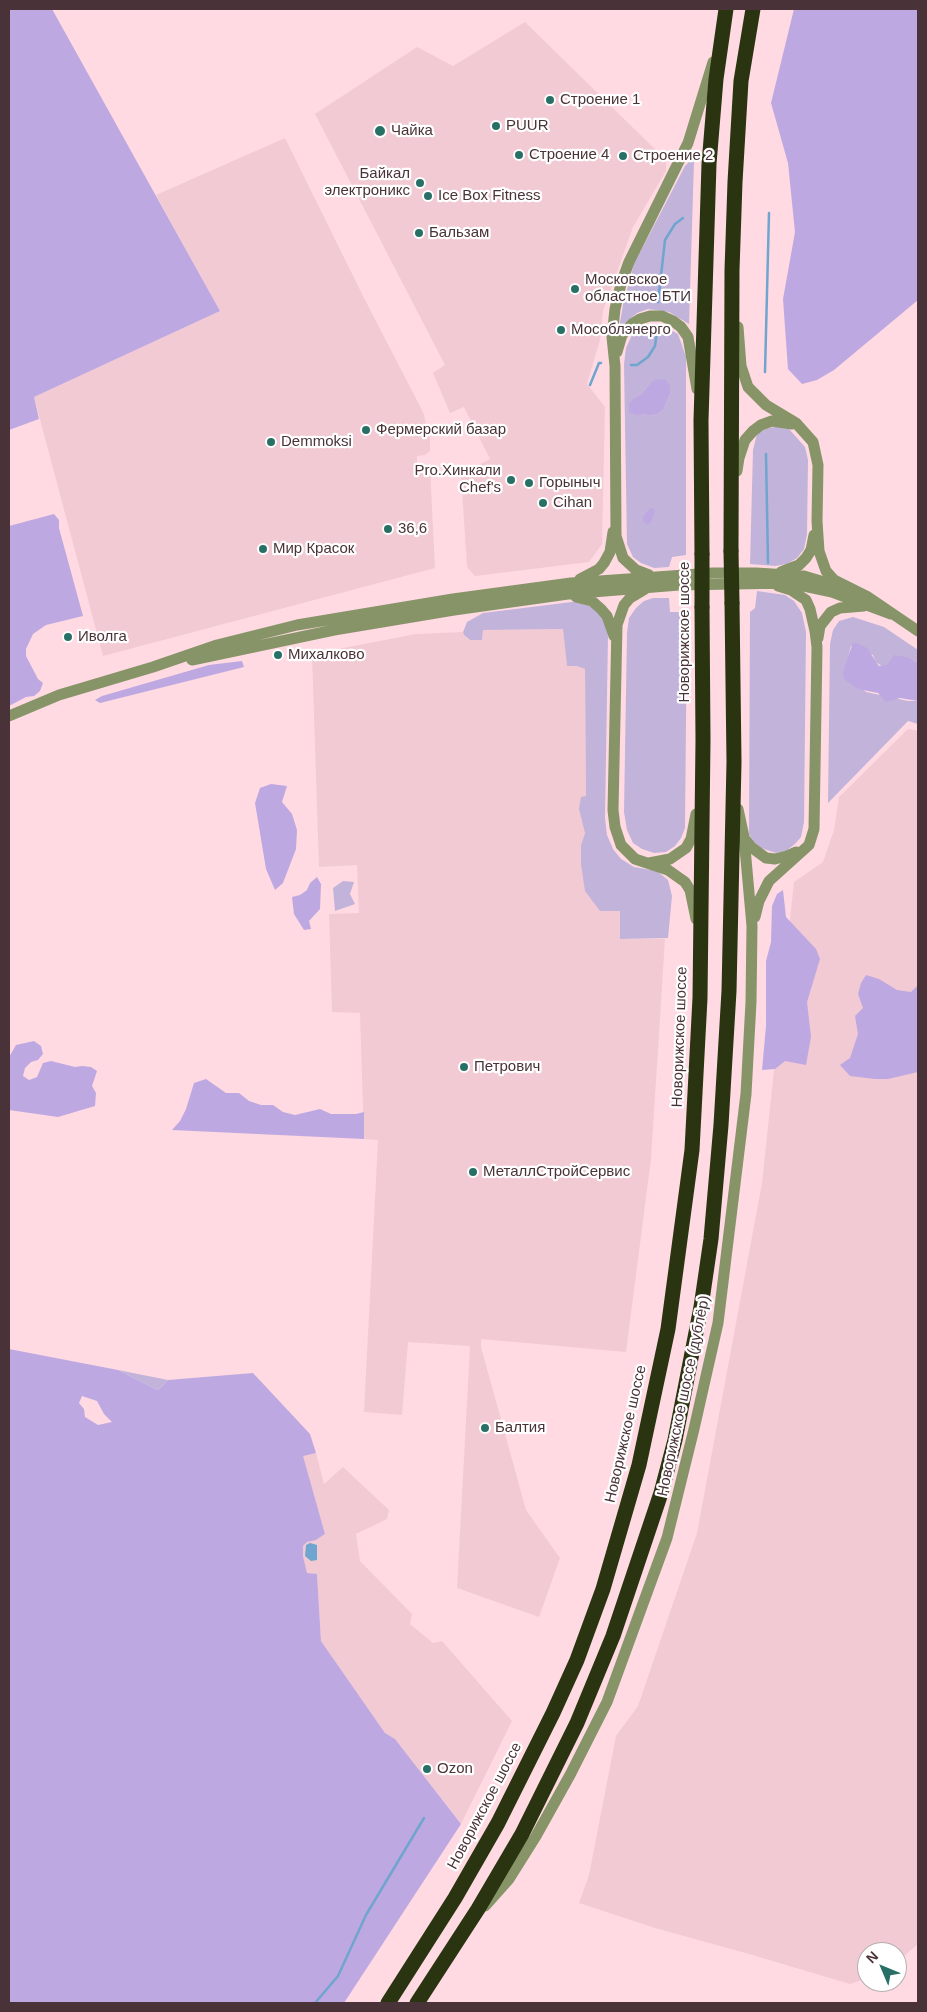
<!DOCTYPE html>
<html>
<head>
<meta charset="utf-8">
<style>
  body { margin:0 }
  #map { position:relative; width:927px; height:2012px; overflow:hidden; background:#ffdae2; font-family:Helvetica,sans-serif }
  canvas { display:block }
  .frame { position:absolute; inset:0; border:10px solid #4a3338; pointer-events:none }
  .north { position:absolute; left:857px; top:1942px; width:50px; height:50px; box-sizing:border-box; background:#fff; border:1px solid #b7adaf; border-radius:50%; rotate:315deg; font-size:14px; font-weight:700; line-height:20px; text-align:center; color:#4a3338 }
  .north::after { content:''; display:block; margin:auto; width:18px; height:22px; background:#286f65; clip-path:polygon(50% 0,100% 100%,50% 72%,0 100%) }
</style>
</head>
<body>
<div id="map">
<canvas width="927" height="2012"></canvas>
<div class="frame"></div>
<div class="north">N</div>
</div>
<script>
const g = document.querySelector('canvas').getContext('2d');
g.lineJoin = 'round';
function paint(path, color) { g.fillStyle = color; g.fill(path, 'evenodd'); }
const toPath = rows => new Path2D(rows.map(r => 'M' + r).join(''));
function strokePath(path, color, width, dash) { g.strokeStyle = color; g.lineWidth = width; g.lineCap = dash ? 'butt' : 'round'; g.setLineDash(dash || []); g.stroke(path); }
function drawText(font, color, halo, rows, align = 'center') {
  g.font = font + ' Helvetica,sans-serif'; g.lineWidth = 4.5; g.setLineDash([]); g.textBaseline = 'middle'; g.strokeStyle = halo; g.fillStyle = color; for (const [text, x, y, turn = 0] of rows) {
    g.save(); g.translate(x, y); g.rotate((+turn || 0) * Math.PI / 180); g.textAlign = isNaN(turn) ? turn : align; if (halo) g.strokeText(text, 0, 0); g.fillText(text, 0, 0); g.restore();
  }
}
paint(toPath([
  [525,22,666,160,666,171,633,227,603,311,600,340,587,384,605,407,602,544,589,562,475,576,467,567,461,474,490,459,464,407,450,413,433,373,445,365,315,114,417,47,453,66],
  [285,138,364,298,423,412,430,439,430,451,425,455,417,456,417,465,430,467,435,568,103,656,34,397,220,311,156,195],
  [563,629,567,665,577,666,585,669,586,797,581,819,584,825,585,833,581,845,620,910,621,939,665,939,651,1159,626,1352,481,1339,481,1347,526,1510,560,1558,539,1617,457,1588,470,1346,408,1342,402,1415,364,1412,378,1140,364,1139,360,1013,332,1012,329,914,359,913,357,865,319,867,312,654,416,634,463,632,464,635,469,640,482,640,483,630],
  [908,729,918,731,918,1944,897,1962,897,1952,867,1952,867,1978,850,1984,749,1954,655,1928,579,1903,589,1875,616,1736,638,1706,697,1533,762,1183,794,882,823,862,834,830,839,797],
  [316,1453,324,1484,343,1467,389,1510,387,1519,356,1534,360,1561,412,1614,410,1624,433,1643,442,1641,512,1721,461,1824,395,1739,385,1733,321,1641,317,1575,307,1573,303,1556,303,1546,307,1542,316,1540,325,1534,302,1455]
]), '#f2cad3');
paint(toPath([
  [690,161,694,162,689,324,669,312,648,309,637,313,619,328,623,305,634,264,685,166],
  [649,324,661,324,678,334,686,357,686,555,672,557,669,567,654,568,641,563,633,557,627,544,624,364,626,348,632,335,640,327],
  [651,382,670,394,664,409,658,414,650,416,643,414,634,398,641,394],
  [778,426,789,429,805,447,808,460,807,534,804,549,797,558,787,564,775,566,750,564,753,450,757,434,766,429],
  [757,591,785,595,794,601,802,613,806,632,804,822,801,837,795,844,786,851,776,853,761,848,754,843,749,834,750,612,755,608],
  [653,598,669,598,670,612,687,612,685,828,681,838,675,846,666,852,654,853,642,849,633,843,627,830,624,812,627,633,629,618,636,608,644,601],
  [572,602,581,602,596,609,605,622,608,636,605,818,607,835,613,849,621,859,634,867,657,871,668,880,672,896,668,938,620,939,620,911,600,911,585,891,581,864,581,845,585,833,579,809,581,797,586,796,585,669,577,666,567,666,563,629,483,630,482,640,470,640,464,635,463,632,467,622,483,613],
  [853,617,884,627,918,650,918,663,910,658,883,667,876,662,873,655,851,646,847,662,843,671,866,692,908,701,918,701,918,724,908,721,828,803,830,644,833,630,839,621],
  [343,881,354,882,350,894,355,904,335,911,333,888],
  [118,1370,168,1380,158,1390]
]), '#c2b3da');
paint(toPath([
  [9,9,52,9,220,311,34,397,39,419,9,430],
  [794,9,918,9,918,300,834,370,817,380,802,384,788,369,783,299,795,232,788,163,771,103],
  [658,379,666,380,670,386,670,394,664,409,658,414,650,416,643,414,636,415,629,412,629,404,634,398,641,394,651,382],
  [650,508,653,508,655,512,651,522,647,525,643,521,643,517],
  [54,514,59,520,59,528,83,616,46,625,33,634,26,649,26,656,38,679,43,683,40,691,34,696,26,697,9,706,9,526],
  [853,643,857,643,867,648,879,666,887,665,894,655,910,658,918,663,918,701,900,698,886,702,878,693,858,689,844,679,843,671],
  [242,661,244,667,100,703,95,700,102,696,209,665],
  [271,784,287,786,282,802,292,814,297,830,296,849,283,883,275,890,266,869,255,803,260,788],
  [317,877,321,884,320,909,309,921,311,929,304,930,294,914,292,897,300,895,307,890,310,883],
  [783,890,786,917,816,949,820,959,807,1002,811,1037,806,1065,785,1061,775,1069,762,1070,766,1026,766,961,771,942,772,906,777,894],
  [866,975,879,979,897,990,911,992,918,985,918,1072,888,1079,875,1079,850,1076,840,1065,850,1058,858,1034,855,1016,863,1008,858,994,861,983],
  [34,1041,41,1046,43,1054,38,1060,31,1062,25,1068,23,1076,29,1080,37,1077,43,1063,51,1061,75,1067,82,1066,91,1067,97,1071,92,1086,96,1093,95,1106,58,1117,9,1110,9,1057,16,1045],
  [206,1079,226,1093,239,1093,249,1101,261,1105,273,1105,283,1112,295,1115,320,1109,331,1114,356,1114,364,1112,364,1139,172,1130,180,1121,186,1109,194,1083],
  [9,1349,118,1370,158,1390,168,1380,253,1373,310,1434,316,1453,303,1456,325,1534,316,1540,307,1542,303,1546,303,1556,307,1573,317,1574,321,1641,385,1733,395,1739,461,1824,344,2003,9,2003],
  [82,1396,97,1401,104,1414,112,1422,98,1425,85,1417,84,1409,79,1403]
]), '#bea8e1');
paint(toPath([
  [310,1543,317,1545,317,1560,311,1561,305,1556,306,1545]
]), '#6fa5ce');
strokePath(toPath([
  [658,302,665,240,675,224,683,218],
  [631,365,637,365,648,357,655,346,657,332],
  [765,372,769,213],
  [590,385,599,363,601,363],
  [766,454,768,563],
  [315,2003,338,1976,366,1915,424,1818]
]), '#6fa5ce', 2.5);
strokePath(toPath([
  [738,327,741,366,748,387,766,405,796,423,813,442,818,465,817,521,819,551,826,571,834,580,868,597,918,631],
  [617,352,622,335,632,324,640,319,650,316,662,316,673,321,681,327,688,337,697,389],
  [737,471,739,458,745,440,753,431,761,425,772,421,792,424],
  [781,572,799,565,806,558,811,550,814,535],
  [649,575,636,570,623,558,616,536,615,366,612,337,615,309,621,284,629,262,688,143,713,62],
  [580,579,599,569,604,563,610,552,613,532],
  [645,589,630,598,624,605,617,625,613,810,615,827,621,845,635,859,668,870,685,882,690,890,696,919],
  [576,597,592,601,601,609,607,616,614,636],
  [818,638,820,626,831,612,840,608,864,606],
  [192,660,334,630,454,610,568,594,679,585,790,583,832,592,891,614],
  [9,716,59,695,153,667,217,645,297,625,453,599,571,583,713,573,756,573,804,576,854,591],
  [744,838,751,847,766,858,775,859,787,856,796,852],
  [649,863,670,859,686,848,691,839,696,814],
  [755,917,759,901,769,881,809,845,814,829,817,647,815,631,810,609,806,600,791,590,778,586],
  [485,1906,509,1879,536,1836,570,1775,607,1702,667,1538,694,1429,718,1323,746,1094,751,1002,752,926,744,837,738,809]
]), '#869468', 11);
strokePath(toPath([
  [731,551,732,270,735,182,741,81,753,9],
  [702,554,701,420,709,164,716,79,726,9],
  [388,2003,455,1898,498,1823,553,1713,577,1660,603,1589,639,1465,668,1329,692,1150,700,998,703,740,702,607],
  [417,2003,478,1909,522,1834,577,1723,613,1636,661,1493,675,1440,701,1307,711,1239,721,1125,729,991,734,762,732,603]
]), '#2a3410', 15);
strokePath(toPath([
  [731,551,732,603],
  [702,554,702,607]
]), '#2a3410', 15);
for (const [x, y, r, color] of [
  [550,100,5,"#286f65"],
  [496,126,5,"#286f65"],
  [380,131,6,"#286f65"],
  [519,155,5,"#286f65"],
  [623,156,5,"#286f65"],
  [420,183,5,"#286f65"],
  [428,196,5,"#286f65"],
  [419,233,5,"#286f65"],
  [575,289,5,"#286f65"],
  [561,330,5,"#286f65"],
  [366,430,5,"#286f65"],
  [271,442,5,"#286f65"],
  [511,480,5,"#286f65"],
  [529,483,5,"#286f65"],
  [543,503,5,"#286f65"],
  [388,529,5,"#286f65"],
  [263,549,5,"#286f65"],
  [68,637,5,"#286f65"],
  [278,655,5,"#286f65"],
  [464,1067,5,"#286f65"],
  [473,1172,5,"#286f65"],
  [485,1428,5,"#286f65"],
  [427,1769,5,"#286f65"]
]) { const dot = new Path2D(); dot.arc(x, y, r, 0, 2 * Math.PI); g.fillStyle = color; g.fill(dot); strokePath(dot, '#fff', 2); }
drawText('15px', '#4a3338', '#fff', [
  ["Строение 1",560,100],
  ["PUUR",506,126],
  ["Чайка",391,131],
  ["Строение 4",529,155],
  ["Строение 2",633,156],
  ["Байкал",410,174,"right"],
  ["электроникс",410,191,"right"],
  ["Ice Box Fitness",438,196],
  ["Бальзам",429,233],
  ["Московское",585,280],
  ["областное БТИ",585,297],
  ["Мособлэнерго",571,330],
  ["Фермерский базар",376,430],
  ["Demmoksi",281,442],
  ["Pro.Хинкали",501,471,"right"],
  ["Chef's",501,488,"right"],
  ["Горыныч",539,483],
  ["Cihan",553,503],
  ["36,6",398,529],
  ["Мир Красок",273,549],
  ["Иволга",78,637],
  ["Михалково",288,655],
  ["Петрович",474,1067],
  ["МеталлСтройСервис",483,1172],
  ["Балтия",495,1428],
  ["Ozon",437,1769]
], 'left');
drawText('15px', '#4a3338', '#fff', [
  ["Новорижское шоссе",685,632,-90],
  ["Новорижское шоссе",680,1037,-88],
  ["Новорижское шоссе (дублёр)",684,1396,-78],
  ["Новорижское шоссе",626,1434,-77],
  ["Новорижское шоссе",485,1806,-62]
]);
</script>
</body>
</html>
